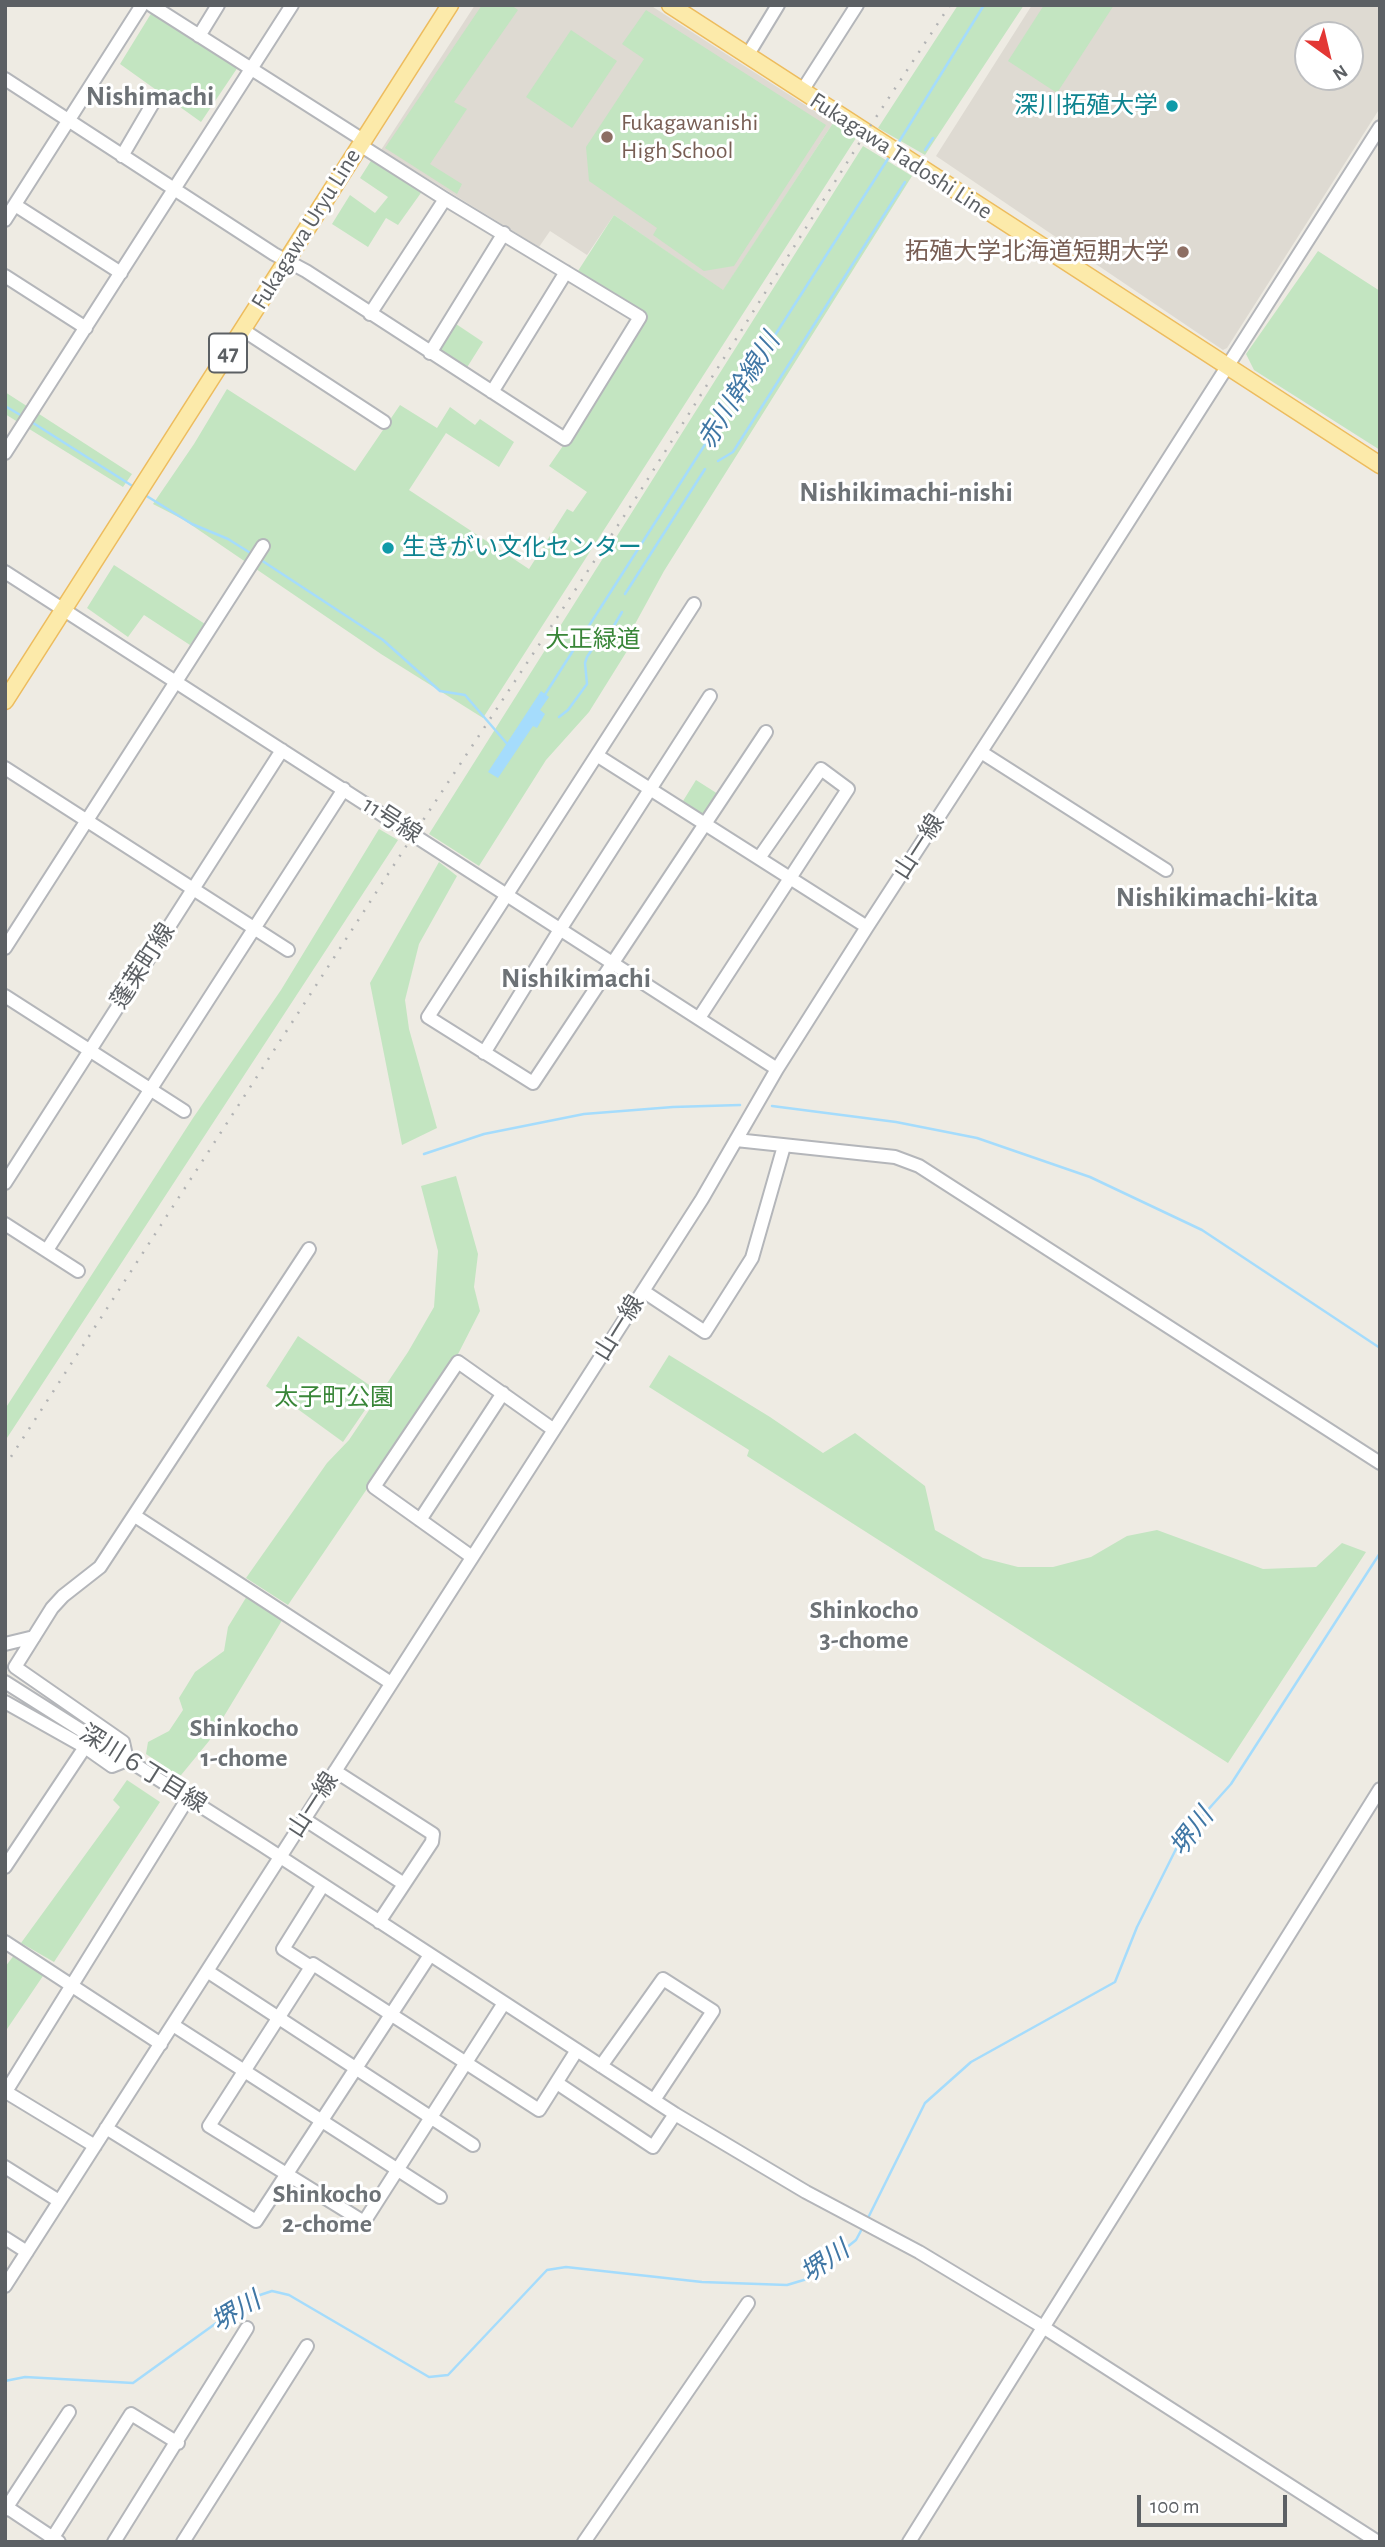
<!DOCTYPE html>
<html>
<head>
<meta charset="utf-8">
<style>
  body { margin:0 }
  #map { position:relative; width:1385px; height:2547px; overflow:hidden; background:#eeebe3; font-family:"Alegreya Sans",sans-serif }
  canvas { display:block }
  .frame { position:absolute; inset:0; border:7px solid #5c6064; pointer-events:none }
  .north { position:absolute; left:1294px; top:21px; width:70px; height:70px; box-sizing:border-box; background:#fff; border:2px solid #bebfc1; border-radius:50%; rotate:146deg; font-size:19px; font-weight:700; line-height:28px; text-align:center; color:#5c6064 }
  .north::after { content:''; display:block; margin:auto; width:24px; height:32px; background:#e33734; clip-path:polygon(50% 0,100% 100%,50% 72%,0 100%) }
  .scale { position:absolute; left:1137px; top:2495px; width:150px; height:32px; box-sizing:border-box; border:4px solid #5c6064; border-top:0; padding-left:9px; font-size:21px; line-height:24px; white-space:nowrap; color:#5c6064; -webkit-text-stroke:5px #fff; paint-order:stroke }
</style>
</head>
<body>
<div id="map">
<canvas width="1385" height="2547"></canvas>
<div class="frame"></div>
<div class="north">N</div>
<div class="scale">100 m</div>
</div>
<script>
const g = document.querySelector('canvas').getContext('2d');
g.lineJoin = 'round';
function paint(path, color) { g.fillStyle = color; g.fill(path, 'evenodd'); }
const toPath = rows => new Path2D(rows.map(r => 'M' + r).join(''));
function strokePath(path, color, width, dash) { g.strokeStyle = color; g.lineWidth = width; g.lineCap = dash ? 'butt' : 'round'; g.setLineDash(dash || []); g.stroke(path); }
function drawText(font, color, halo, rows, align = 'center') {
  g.font = font + ' "Alegreya Sans","Noto Sans JP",sans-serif'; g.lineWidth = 6; g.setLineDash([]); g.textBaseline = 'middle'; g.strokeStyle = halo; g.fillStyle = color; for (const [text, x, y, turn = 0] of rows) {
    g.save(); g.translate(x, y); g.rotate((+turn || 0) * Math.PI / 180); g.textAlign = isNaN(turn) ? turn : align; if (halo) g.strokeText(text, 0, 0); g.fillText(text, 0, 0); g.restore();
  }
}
paint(toPath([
  [475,5,650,5,833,123,723,291,614,215,587,255,550,231,539,247,381,150],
  [1032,5,1380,5,1380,108,1227,348,1223,350,936,156],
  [1308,35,1350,35,1350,77,1308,77]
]), '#dedad2');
paint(toPath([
  [482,5,511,5,518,10,454,102,467,109,430,164,462,184,457,194,385,148],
  [958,5,1024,5,925,155,878,128],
  [1044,5,1114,5,1057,93,1008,61],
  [646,10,826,125,734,266,704,271,653,235,657,228,589,181,586,147,644,59,622,44],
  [152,12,238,67,201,122,120,64],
  [571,30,617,61,572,128,526,97],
  [833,123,856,138,483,718,381,654,184,520,153,504,194,444,227,389,355,471,400,405,437,428,450,407,475,425,480,419,514,442,499,467,446,433,409,490,529,569,567,509,573,512,587,492,549,466,597,397,646,313,578,271,614,215,723,290],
  [863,146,912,176,664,571,629,635,632,643,589,712,546,760,479,866,429,834],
  [374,156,423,190,398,225,386,218,368,247,332,224,350,195,375,213,388,197,360,178],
  [1318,251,1380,291,1380,450,1254,370,1246,354],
  [456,324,483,342,466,369,440,351],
  [5,392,132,474,123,487,5,414],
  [114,565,205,624,190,645,144,615,128,637,87,608],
  [696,780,718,794,704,815,683,801],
  [379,829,398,840,5,1441,5,1409,193,1118,281,990],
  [439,862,457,876,419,944,405,1000,409,1029,437,1128,402,1145,370,983],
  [456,1176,478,1254,474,1287,480,1311,456,1358,288,1605,246,1578,327,1463,349,1440,408,1352,434,1307,438,1251,421,1186],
  [298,1336,378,1391,343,1442,266,1386],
  [669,1355,770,1417,823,1453,855,1433,925,1486,935,1530,983,1558,1018,1567,1053,1567,1091,1557,1127,1536,1157,1530,1263,1569,1316,1567,1342,1543,1366,1552,1228,1763,747,1456,749,1450,649,1387],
  [247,1596,284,1617,209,1741,177,1780,164,1766,146,1754,148,1742,169,1731,183,1710,179,1698,195,1672,224,1651,228,1627],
  [127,1780,160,1802,54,1962,21,1943,120,1807,113,1800],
  [15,1954,45,1973,5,2032,5,1967]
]), '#c3e5c1');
paint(toPath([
  [541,691,549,697,540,710,545,714,537,728,533,726,498,778,488,772]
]), '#a5dcfc');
strokePath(toPath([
  [897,145,984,5],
  [925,150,933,138],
  [5,406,22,416],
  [30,421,134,487],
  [718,461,733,452,905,182],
  [145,495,192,524,228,539,252,554],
  [261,560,383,640,440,691,465,695,509,746],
  [625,594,705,469],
  [544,696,891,154],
  [559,717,568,710,587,684,585,663,587,657,598,640,612,629,622,612],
  [772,1106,896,1122,977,1138,1090,1177,1202,1230,1380,1348],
  [424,1154,484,1134,584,1114,673,1107,740,1105],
  [867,2220,925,2103,971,2062,1115,1982,1137,1927,1180,1841,1231,1784,1380,1553],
  [5,2381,25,2377,133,2383,251,2298,272,2291,289,2295,429,2377,448,2375,547,2270,566,2267,702,2282,787,2285,807,2279,856,2240,864,2225]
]), '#a5dcfc', 2.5);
const minor = toPath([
  [151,5,363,140],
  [199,36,218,5],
  [747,56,778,5],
  [5,79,274,254,306,271,565,439,640,317,445,199,360,145],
  [802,91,857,5],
  [122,156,153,103],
  [15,205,121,273],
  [5,220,142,5],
  [5,276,86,328],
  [370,314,445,199],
  [243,330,384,422],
  [430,353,504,233],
  [492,392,566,272],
  [5,453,292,5],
  [5,572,777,1069],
  [694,604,428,1017,533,1083,766,732],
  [981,752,1166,870],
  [598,756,867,927],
  [5,768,288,950],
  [5,948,263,546],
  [5,996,184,1111],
  [699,1018,848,789,821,769,759,858],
  [484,1053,561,928,710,696],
  [736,1140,895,1157,919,1166,1380,1463],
  [5,1183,282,750],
  [5,1224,78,1271],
  [47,1250,344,789],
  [643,1291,705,1332,752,1258,784,1146],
  [135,1516,391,1683],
  [420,1520,503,1393],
  [472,1557,374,1487,458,1362,554,1430],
  [5,1644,34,1637],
  [5,1682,262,1845,675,2114,806,2192,919,2252,1043,2327,1378,2542],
  [5,1702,85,1747,5,1867],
  [85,1747,112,1766,127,1760,123,1742,15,1667,52,1608,63,1596,100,1567,309,1249],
  [335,1771,433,1834,432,1842,379,1922],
  [304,1819,404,1884],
  [323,1885,283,1949,311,1967,313,1964,539,2110,577,2050],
  [5,1942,161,2044],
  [311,1967,209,2126,364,2222,504,2003],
  [207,1971,473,2145],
  [173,2025,440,2197],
  [601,2066,663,1979,713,2011,654,2100],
  [557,2083,653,2147,675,2114],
  [6,2092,95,2146],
  [5,2093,188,1798],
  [106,2128,256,2221,430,1955],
  [5,2167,59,2201],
  [5,2238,27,2252],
  [5,2286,702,1199,777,1069,867,927,1021,690,1380,127],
  [5,2506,59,2542],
  [5,2510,69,2412],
  [50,2542,131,2414,178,2443],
  [114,2542,247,2328],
  [183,2542,307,2346],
  [584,2542,748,2303],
  [909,2542,1380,1789]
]);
const major = toPath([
  [670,5,1380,465],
  [5,701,450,5]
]);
strokePath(minor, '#b4b6ba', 16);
strokePath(major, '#edbc5e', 19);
strokePath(minor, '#fff', 12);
strokePath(major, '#fceaaa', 16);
strokePath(toPath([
  [5,1466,414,834,634,501,865,134,950,5]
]), '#b2b3b4', 2.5, [2, 9]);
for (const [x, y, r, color] of [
  [1172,106,7,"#0f9aa8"],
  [607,137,7,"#8d6e63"],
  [1183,252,7,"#8d6e63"],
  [388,548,7,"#0f9aa8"]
]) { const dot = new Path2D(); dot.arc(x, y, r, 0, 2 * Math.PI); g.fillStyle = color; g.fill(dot); strokePath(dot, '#fff', 2.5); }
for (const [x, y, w] of [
  [228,353,38]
]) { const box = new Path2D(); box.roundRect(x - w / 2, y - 19.5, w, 39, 5); g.fillStyle = '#fff'; g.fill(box); strokePath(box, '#5c6064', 2); }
drawText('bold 23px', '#5c6064', null, [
  ["47",228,353]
]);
drawText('24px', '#0d838f', '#fff', [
  ["深川拓殖大学",1158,106],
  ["生きがい文化センター",402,548,"left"]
], 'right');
drawText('24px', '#785e54', '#fff', [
  ["Fukagawanishi",621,123],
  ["High School",621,151],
  ["拓殖大学北海道短期大学",1169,252,"right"]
], 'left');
drawText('24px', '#5c6064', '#fff', [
  ["Fukagawa Tadoshi Line",901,156,33],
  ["Fukagawa Uryu Line",306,229,-58],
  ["11号線",392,820,33],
  ["山一線",919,847,-57],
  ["蓬莱町線",143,966,-57],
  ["山一線",619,1328,-58],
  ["深川６丁目線",143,1769,32],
  ["山一線",313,1805,-57]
]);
drawText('24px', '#398638', '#fff', [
  ["大正緑道",593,640],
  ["太子町公園",334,1398]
]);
drawText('italic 26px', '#4077a5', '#fff', [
  ["赤川幹線川",739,391,-58],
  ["堺川",1192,1832,-53],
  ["堺川",825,2262,-35],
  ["堺川",236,2312,-31]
]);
drawText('bold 26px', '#6d7276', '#fff', [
  ["Shinkocho",864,1610],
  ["3-chome",864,1640],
  ["Shinkocho",244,1728],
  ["1-chome",244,1758],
  ["Shinkocho",327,2194],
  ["2-chome",327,2224]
]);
drawText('bold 28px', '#6d7276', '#fff', [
  ["Nishimachi",150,97],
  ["Nishikimachi-nishi",906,493],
  ["Nishikimachi-kita",1217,898],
  ["Nishikimachi",576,979]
]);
</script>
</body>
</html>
